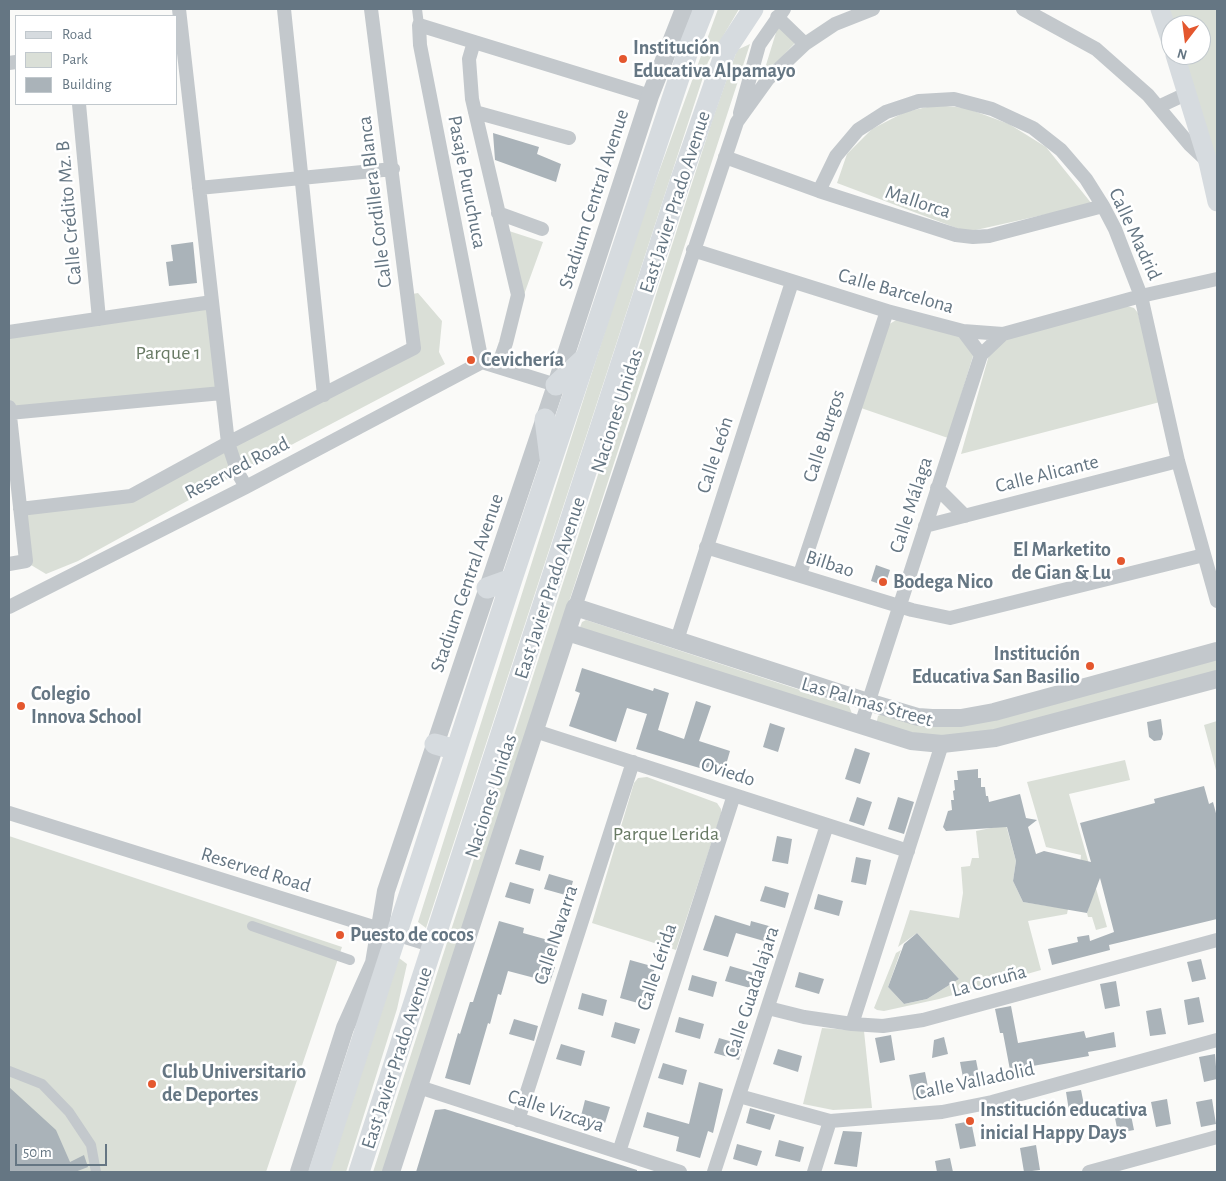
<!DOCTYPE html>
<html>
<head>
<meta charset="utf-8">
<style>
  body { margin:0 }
  #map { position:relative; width:1226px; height:1181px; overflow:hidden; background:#fafaf8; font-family:"Alegreya Sans",sans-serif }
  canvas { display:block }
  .frame { position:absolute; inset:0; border:10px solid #657683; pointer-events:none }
  .legend { position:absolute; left:15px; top:15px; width:162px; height:90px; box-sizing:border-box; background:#fff; border:1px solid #c1c8cd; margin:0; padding:6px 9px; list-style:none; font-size:15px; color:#657683 }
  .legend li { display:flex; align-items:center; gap:10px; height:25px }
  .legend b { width:25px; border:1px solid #c1c8cd }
  .north { position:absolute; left:1161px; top:15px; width:50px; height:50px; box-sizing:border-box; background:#fff; border:1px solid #c1c8cd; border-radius:50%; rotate:195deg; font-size:14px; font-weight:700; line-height:20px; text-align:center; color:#657683 }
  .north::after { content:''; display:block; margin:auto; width:18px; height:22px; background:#e4572e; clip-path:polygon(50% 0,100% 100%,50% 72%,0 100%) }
  .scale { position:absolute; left:15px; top:1144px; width:92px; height:22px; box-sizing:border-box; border:2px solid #657683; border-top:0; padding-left:6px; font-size:15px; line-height:18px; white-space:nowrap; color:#657683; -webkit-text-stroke:4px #fff; paint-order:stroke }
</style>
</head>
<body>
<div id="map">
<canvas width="1226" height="1181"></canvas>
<div class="frame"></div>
<ul class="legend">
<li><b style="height:6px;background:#d6dbdf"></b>Road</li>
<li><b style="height:14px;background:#dadfd7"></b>Park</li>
<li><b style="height:14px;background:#aab3b9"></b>Building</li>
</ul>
<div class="north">N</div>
<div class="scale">50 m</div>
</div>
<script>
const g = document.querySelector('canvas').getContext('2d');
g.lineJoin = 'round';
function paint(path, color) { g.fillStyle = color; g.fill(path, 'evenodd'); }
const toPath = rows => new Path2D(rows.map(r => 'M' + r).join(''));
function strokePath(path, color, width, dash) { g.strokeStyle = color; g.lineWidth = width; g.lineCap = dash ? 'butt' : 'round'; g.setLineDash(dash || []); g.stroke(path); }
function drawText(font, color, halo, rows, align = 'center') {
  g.font = font + ' "Alegreya Sans",sans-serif'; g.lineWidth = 5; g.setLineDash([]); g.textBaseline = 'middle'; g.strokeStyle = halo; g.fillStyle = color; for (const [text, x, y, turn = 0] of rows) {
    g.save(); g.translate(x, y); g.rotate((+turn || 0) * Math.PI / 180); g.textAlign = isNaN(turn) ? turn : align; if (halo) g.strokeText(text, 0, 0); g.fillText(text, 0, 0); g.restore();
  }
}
paint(toPath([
  [718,9,739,9,708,62,426,928,418,922,632,246],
  [1165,9,1217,9,1217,193,1178,55,1201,55,1201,25,1171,25],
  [778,26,795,43,762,78],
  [750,44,384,1172,373,1172,713,118,737,50],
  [936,105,966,108,1009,124,1046,147,1092,204,967,232,837,183,847,154,872,129,905,112],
  [509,231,543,242,522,300],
  [418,293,442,321,439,352,445,364,238,473,78,561,46,574,26,562,20,509,131,496,413,348,407,295],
  [212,302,222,393,9,407,9,332],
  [1127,306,1134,308,1138,313,1160,402,961,454,989,355,1007,339],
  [898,319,960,335,971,348,973,356,948,438,861,408,886,326],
  [586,620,849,706,853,716,579,630,582,622],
  [1217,659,1217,674,961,738,926,737,876,725,878,716,882,714,919,720],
  [1217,721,1217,774,1204,725],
  [1125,760,1130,780,1069,794,1107,927,1096,930,1092,917,1088,917,1087,913,1089,907,1080,867,1081,855,1046,847,1027,782],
  [647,777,717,803,721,809,721,814,676,950,592,923,634,783,638,778],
  [1006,825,1016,861,1013,881,1023,902,1068,909,1067,914,1028,921,1041,970,939,999,884,1011,877,1010,874,1008,896,953,901,950,888,987,904,1004,927,999,959,979,917,933,898,947,910,910,959,918,963,893,961,867,970,866,972,858,979,858,976,831],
  [9,836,342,947,266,1172,9,1172],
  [399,958,407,964,397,1009,346,1172,325,1172],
  [822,1028,864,1031,872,1108,833,1110,803,1104]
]), '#dadfd7');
paint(toPath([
  [493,133,539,147,537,154,561,164,556,182,495,160],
  [193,242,197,283,169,286,166,262,173,261,171,245],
  [876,565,890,570,885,586,871,581],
  [582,668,653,691,654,688,669,693,658,730,684,739,696,701,711,706,699,741,730,751,723,775,636,749,647,714,627,708,616,742,569,726,580,693,575,691],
  [1161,719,1163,734,1161,740,1154,741,1149,737,1147,722],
  [770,723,785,728,778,752,763,747],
  [855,748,870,753,860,784,845,779],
  [978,769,978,778,981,778,981,787,985,787,986,796,988,796,989,802,1020,794,1026,818,1037,820,1028,827,1036,854,1044,851,1091,862,1080,823,1155,803,1154,799,1204,786,1209,804,1213,802,1217,817,1217,919,1109,945,1110,950,1052,965,1048,949,1078,942,1077,937,1089,935,1090,941,1114,932,1100,878,1087,913,1023,902,1013,881,1016,861,1007,827,946,831,943,827,948,811,952,810,951,800,954,800,953,791,955,790,954,780,958,780,957,771],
  [857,797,872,802,864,826,849,821],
  [898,797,914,802,904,834,888,829],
  [777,836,792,839,788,864,772,861],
  [520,849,544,856,540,871,515,864],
  [856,857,871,860,866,885,851,882],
  [549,874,573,881,569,896,544,889],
  [510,882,534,889,530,904,505,897],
  [765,886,789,893,785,908,760,901],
  [818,894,843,901,839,916,814,909],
  [715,915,750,926,751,921,776,928,771,943,736,933,728,957,703,950],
  [499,921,524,928,523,933,559,943,552,966,555,967,550,982,508,971,501,995,498,994,490,1024,488,1023,470,1085,445,1078,458,1033,460,1034,470,1002,473,1002],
  [917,933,959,979,927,999,904,1004,888,987,904,944],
  [1201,959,1206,979,1192,982,1187,962],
  [630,960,655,967,645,1005,620,998],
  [730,966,754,973,750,988,725,981],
  [799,972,824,979,819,994,795,987],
  [692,975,717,982,713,997,688,990],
  [1116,981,1120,1006,1105,1009,1100,984],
  [582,993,607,1000,603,1016,578,1009],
  [1199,997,1204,1022,1188,1025,1184,1000],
  [1011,1006,1018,1043,1084,1031,1086,1038,1114,1032,1116,1047,1088,1052,1089,1056,1010,1070,1003,1033,1000,1033,995,1009],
  [1161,1008,1166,1034,1150,1036,1146,1011],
  [679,1017,704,1024,700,1039,675,1032],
  [514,1019,538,1026,534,1041,509,1034],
  [615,1022,640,1029,635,1044,611,1037],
  [891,1035,895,1060,880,1063,875,1038],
  [944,1037,948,1054,932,1058,934,1040],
  [719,1038,743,1045,739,1060,714,1053],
  [561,1044,585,1051,581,1066,556,1059],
  [778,1049,802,1056,798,1072,773,1064],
  [1215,1054,1217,1079,1204,1082,1199,1057],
  [976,1060,981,1085,965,1088,960,1062],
  [663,1063,687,1070,683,1085,658,1078],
  [925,1072,930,1097,914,1100,909,1075],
  [699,1082,723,1089,713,1133,708,1131,700,1158,676,1151,679,1137,643,1127,647,1112,689,1124],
  [9,1087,56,1130,70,1162,84,1155,88,1167,75,1172,9,1172],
  [1081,1090,1086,1115,1070,1117,1066,1092],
  [1167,1099,1171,1124,1156,1127,1151,1102],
  [1212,1099,1216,1124,1201,1127,1196,1102],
  [585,1100,610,1107,605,1123,581,1116],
  [1129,1105,1134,1130,1118,1133,1113,1108],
  [750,1108,775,1115,770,1130,746,1123],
  [445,1109,637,1170,637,1172,416,1172,435,1110],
  [971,1121,976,1146,960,1149,955,1124],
  [843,1131,862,1132,857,1167,834,1164],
  [779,1140,804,1147,800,1162,775,1156],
  [737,1144,762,1151,757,1166,733,1159],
  [1036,1145,1040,1170,1024,1172,1020,1148],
  [950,1158,953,1172,937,1172,935,1161]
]), '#aab3b9');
strokePath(toPath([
  [417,9,419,25],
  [252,926,350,960],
  [9,1071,42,1084,69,1112,91,1145,96,1172]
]), '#c3c8cc', 10);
strokePath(toPath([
  [179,9,228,443,238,473,246,487],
  [284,9,324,395],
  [1023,9,1096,49,1148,95,1190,145,1207,161],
  [777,17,805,44],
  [474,42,469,59,472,99,518,295,506,343,498,366],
  [9,63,16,62],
  [79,104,99,319],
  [1158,107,1188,93],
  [475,112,569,138],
  [740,113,759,45,784,9],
  [725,157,819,191,956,235,973,237,989,236,1103,206],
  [199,188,393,169],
  [819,191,836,156,858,130,886,112,919,101,954,99,992,109,1033,128,1061,150,1086,179,1103,206,1115,229,1141,296,1178,461,1217,601],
  [498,213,542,229],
  [693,250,887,311,963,331,981,355],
  [963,331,1003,334],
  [9,332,212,302],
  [482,362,420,45,419,25,650,96],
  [9,407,26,561,9,564],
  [9,413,222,393],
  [937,488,965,516],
  [20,509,131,496,228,443,414,348,371,9],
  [925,526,1178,461],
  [706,547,912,610,950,618,1204,555],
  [800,574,887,311],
  [9,607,246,487,482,362,556,385],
  [575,607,737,122,768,79,805,44,835,24,873,9],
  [677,640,792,282],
  [861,725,981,355,1003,334,1141,296,1217,279],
  [535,731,908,851],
  [9,813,434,946],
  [768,1008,804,1017,852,1024,883,1026,923,1020,1217,940],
  [852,1024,942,744],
  [419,1087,680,1172],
  [739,1096,830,1121,942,1112,992,1102,1217,1040],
  [518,1120,633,762],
  [619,1152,734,795],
  [714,1172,827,825],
  [814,1172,830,1121],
  [1089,1172,1217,1137]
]), '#c3c8cc', 14);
strokePath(toPath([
  [567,632,911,741,942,744,995,738,1217,679],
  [299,1172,345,1028,374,963,386,891,556,385,650,96,684,9],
  [391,1172,575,607,868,702,918,717,932,718,961,718,994,712,1217,651]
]), '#c3c8cc', 18);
strokePath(toPath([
  [1160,9,1171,42],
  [1175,55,1208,162,1217,202]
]), '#d6dbdf', 19);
strokePath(toPath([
  [556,385,585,358],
  [545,419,550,458],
  [487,588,512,579],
  [435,744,456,750],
  [319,1172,512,579,691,42,704,9],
  [359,1172,680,182,726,50,753,9]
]), '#d6dbdf', 21);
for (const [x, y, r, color] of [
  [623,59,5,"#e4572e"],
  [471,360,5,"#e4572e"],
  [1121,561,5,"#e4572e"],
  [883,582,5,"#e4572e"],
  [1090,666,5,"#e4572e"],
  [21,706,5,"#e4572e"],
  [340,935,5,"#e4572e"],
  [152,1084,5,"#e4572e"],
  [970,1121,5,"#e4572e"]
]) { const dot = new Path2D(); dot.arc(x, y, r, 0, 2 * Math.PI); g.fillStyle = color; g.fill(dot); strokePath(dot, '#fff', 2); }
drawText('bold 20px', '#657683', '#fff', [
  ["Institución",633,48],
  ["Educativa Alpamayo",633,71],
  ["Cevichería",481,360],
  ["El Marketito",1111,550,"right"],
  ["de Gian & Lu",1111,573,"right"],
  ["Bodega Nico",893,582],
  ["Institución",1080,654,"right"],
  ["Educativa San Basilio",1080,677,"right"],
  ["Colegio",31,694],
  ["Innova School",31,717],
  ["Puesto de cocos",350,935],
  ["Club Universitario",162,1072],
  ["de Deportes",162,1095],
  ["Institución educativa",980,1110],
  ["inicial Happy Days",980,1133]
], 'left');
drawText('20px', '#657683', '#fff', [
  ["Pasaje Puruchuca",467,182,79],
  ["Stadium Central Avenue",594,199,-72],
  ["Calle Cordillera Blanca",375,202,-97],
  ["East Javier Prado Avenue",675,202,-72],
  ["Mallorca",918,202,18],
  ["Calle Crédito Mz. B",69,213,-95],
  ["Calle Madrid",1135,234,65],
  ["Calle Barcelona",896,291,16],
  ["Naciones Unidas",617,411,-72],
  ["Calle Burgos",824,436,-72],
  ["Calle León",715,455,-72],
  ["Reserved Road",237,468,-27],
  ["Calle Alicante",1047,474,-14],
  ["Calle Málaga",911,505,-72],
  ["Bilbao",830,564,18],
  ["Stadium Central Avenue",467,583,-71],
  ["East Javier Prado Avenue",550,588,-72],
  ["Las Palmas Street",867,702,16],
  ["Oviedo",728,772,18],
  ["Naciones Unidas",491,796,-72],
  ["Reserved Road",256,870,17],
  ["Calle Navarra",556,935,-72],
  ["Calle Lérida",657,967,-72],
  ["La Coruña",989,981,-15],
  ["Calle Guadalajara",752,992,-72],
  ["East Javier Prado Avenue",397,1058,-72],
  ["Calle Valladolid",975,1081,-12],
  ["Calle Vizcaya",556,1111,18]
]);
drawText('20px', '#687a64', '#fff', [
  ["Parque 1",168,353],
  ["Parque Lerida",666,834]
]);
</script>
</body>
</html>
